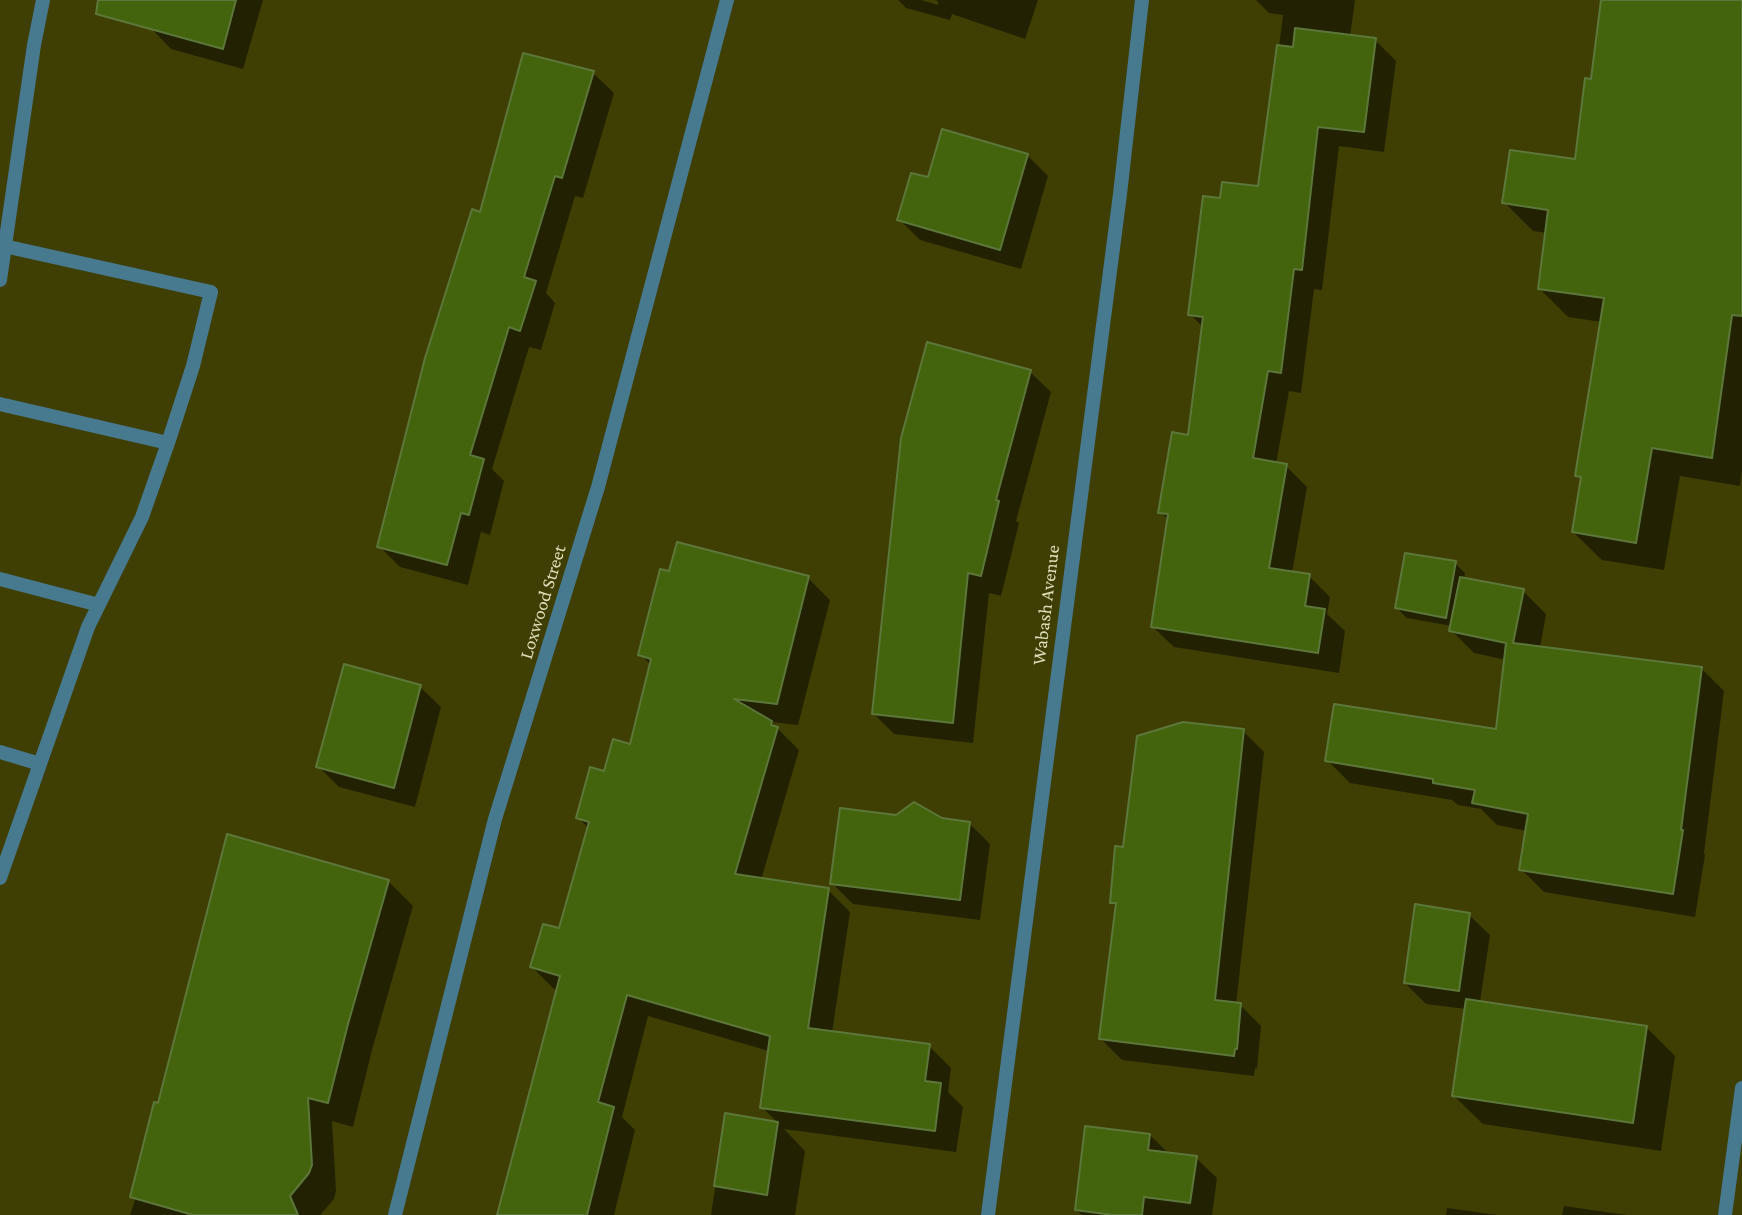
<!DOCTYPE html>
<html>
<head>
<meta charset="utf-8">
<style>
  body { margin:0 }
  canvas { display:block; background:#3f3e03 }
</style>
</head>
<body>
<canvas width="1742" height="1215"></canvas>
<script>
const g = document.querySelector('canvas').getContext('2d');
g.lineJoin = 'round';
function paint(path, color) { g.fillStyle = color; g.fill(path, 'evenodd'); }
const toPath = rows => new Path2D(rows.map(r => 'M' + r).join(''));
function strokePath(path, color, width, dash) { g.strokeStyle = color; g.lineWidth = width; g.lineCap = dash ? 'butt' : 'round'; g.setLineDash(dash || []); g.stroke(path); }
function drawText(font, color, halo, rows, align = 'center') {
  g.font = font + ' "Crimson Pro",serif'; g.lineWidth = 5; g.setLineDash([]); g.textBaseline = 'middle'; g.strokeStyle = halo; g.fillStyle = color; for (const [text, x, y, turn = 0] of rows) {
    g.save(); g.translate(x, y); g.rotate((+turn || 0) * Math.PI / 180); g.textAlign = isNaN(turn) ? turn : align; if (halo) g.strokeText(text, 0, 0); g.fillText(text, 0, 0); g.restore();
  }
}
paint(toPath([
  [159,0,263,0,243,69,171,49,151,28],
  [898,0,921,0,938,5,938,1,934,0,1038,0,1025,39,952,14,950,20,906,8],
  [1256,0,1355,0,1350,37,1375,40,1396,61,1384,152,1339,146,1322,290,1314,289,1301,393,1289,391,1276,464,1286,466,1307,487,1292,573,1309,576,1330,597,1327,614,1345,631,1339,673,1174,647,1153,627,1169,520,1160,512,1190,437,1204,328,1190,314,1222,200,1260,188,1263,176,1283,15,1269,13],
  [1603,0,1742,0,1742,470,1740,486,1680,476,1664,570,1602,560,1573,532,1582,480,1577,475,1602,322,1568,317,1540,289,1547,233,1533,231,1504,202,1576,161,1592,81],
  [593,73,614,93,583,198,575,196,546,293,555,303,541,350,529,347,492,469,504,481,490,535,481,532,468,585,400,567,379,546,481,214],
  [1027,155,1048,176,1021,269,920,240,899,219,929,179],
  [1030,372,1051,392,1016,521,1019,523,1001,596,989,593,973,743,894,734,873,713],
  [1455,563,1465,573,1464,579,1523,591,1546,614,1540,648,1701,668,1724,691,1704,853,1705,855,1695,917,1544,892,1521,869,1527,831,1497,825,1481,809,1458,805,1452,800,1350,783,1327,760,1498,731,1506,660,1474,653,1451,630,1452,626,1407,618,1397,608],
  [808,578,830,600,798,725,771,722,799,750,761,880,828,890,850,912,832,1033,929,1046,951,1068,948,1092,963,1107,956,1152,784,1129,805,1151,795,1215,711,1215,726,1115,778,1123,762,1107,769,1051,648,1016,622,1117,635,1130,614,1215,499,1215,558,990,554,989,532,967,560,930,589,829,578,817,605,773,632,746,651,665,640,654],
  [420,687,441,707,415,807,339,787,318,766],
  [1243,731,1264,752,1236,1005,1240,1005,1261,1026,1257,1069,1255,1068,1254,1076,1122,1060,1101,1039,1117,907,1112,902,1125,848],
  [942,820,969,823,990,844,980,920,853,904,832,883],
  [388,881,413,906,372,1050,353,1127,332,1121,336,1191,334,1199,320,1215,130,1215,135,1200,131,1197,159,1105],
  [1469,915,1490,935,1480,1002,1646,1027,1675,1056,1661,1151,1483,1124,1453,1095,1466,1009,1426,1004,1405,983],
  [1150,1135,1169,1154,1196,1158,1217,1178,1212,1215,1082,1215,1076,1210],
  [1564,1206,1627,1215,1562,1215],
  [1447,1208,1497,1215,1446,1215]
]), '#0007');
const building = toPath([
  [98,0,236,0,223,49,96,14,98,0],
  [1601,0,1742,0,1742,316,1732,315,1712,458,1652,448,1636,543,1572,532,1581,477,1575,476,1604,298,1538,289,1548,210,1502,203,1510,150,1575,159,1585,78,1591,79,1601,0],
  [1295,28,1376,38,1364,132,1318,127,1302,270,1294,269,1281,373,1268,371,1253,458,1287,464,1269,568,1310,574,1305,606,1325,609,1318,653,1151,627,1168,514,1158,513,1172,432,1188,435,1203,317,1188,315,1203,196,1220,198,1222,182,1258,186,1277,45,1293,47,1295,28],
  [523,53,594,71,562,178,555,176,524,277,536,281,520,331,509,327,470,455,484,459,469,515,461,513,447,565,377,547,425,358,472,209,480,212,523,53],
  [942,129,1028,154,1000,250,897,220,911,173,928,177,942,129],
  [927,342,1031,370,996,500,999,501,981,576,968,573,953,723,872,714,901,438,927,342],
  [677,542,809,576,777,704,734,699,772,721,771,725,778,727,735,874,829,888,808,1028,930,1044,925,1081,941,1083,935,1131,760,1108,770,1036,627,995,598,1102,614,1107,587,1215,497,1215,560,976,530,967,543,924,559,928,589,822,576,818,590,767,604,771,613,739,630,744,651,659,638,655,660,569,669,571,677,542],
  [1405,553,1456,561,1446,618,1395,608,1405,553],
  [1460,577,1524,589,1513,643,1702,667,1681,830,1683,830,1673,894,1519,870,1528,814,1472,803,1475,790,1433,783,1433,779,1325,761,1334,704,1496,729,1506,643,1449,631,1460,577],
  [344,664,421,685,394,788,316,767,344,664],
  [1183,722,1244,729,1215,1000,1241,1003,1237,1049,1235,1049,1234,1056,1099,1039,1116,903,1110,903,1115,846,1123,847,1137,736,1183,722],
  [914,802,942,818,970,822,960,900,830,884,840,808,896,815,914,802],
  [227,834,389,880,348,1024,328,1103,308,1098,312,1165,309,1173,290,1196,298,1215,193,1215,130,1197,154,1102,158,1103,227,834],
  [1415,904,1470,913,1459,991,1404,983,1415,904],
  [1466,999,1647,1026,1633,1123,1452,1096,1466,999],
  [725,1113,778,1122,767,1195,714,1186,725,1113],
  [1085,1126,1150,1134,1148,1150,1197,1156,1190,1203,1144,1197,1142,1215,1113,1215,1075,1210,1085,1126]
]);
paint(building, '#44630d');
strokePath(building, '#5c7739', 2);
strokePath(toPath([
  [4,246,211,292,193,366,168,443],
  [0,404,168,443,142,517,88,627,0,878],
  [0,579,99,605],
  [0,752,40,764]
]), '#47798f', 14);
strokePath(toPath([
  [0,280,34,45,43,0],
  [395,1215,495,819,598,487,727,0],
  [988,1215,1120,194,1142,0],
  [1725,1215,1742,1088]
]), '#47798f', 14);
drawText('19px', '#dddeba', '#3f3e03', [
  ["Loxwood Street",543,602,-73],
  ["Wabash Avenue",1046,605,-83]
]);
</script>
</body>
</html>
